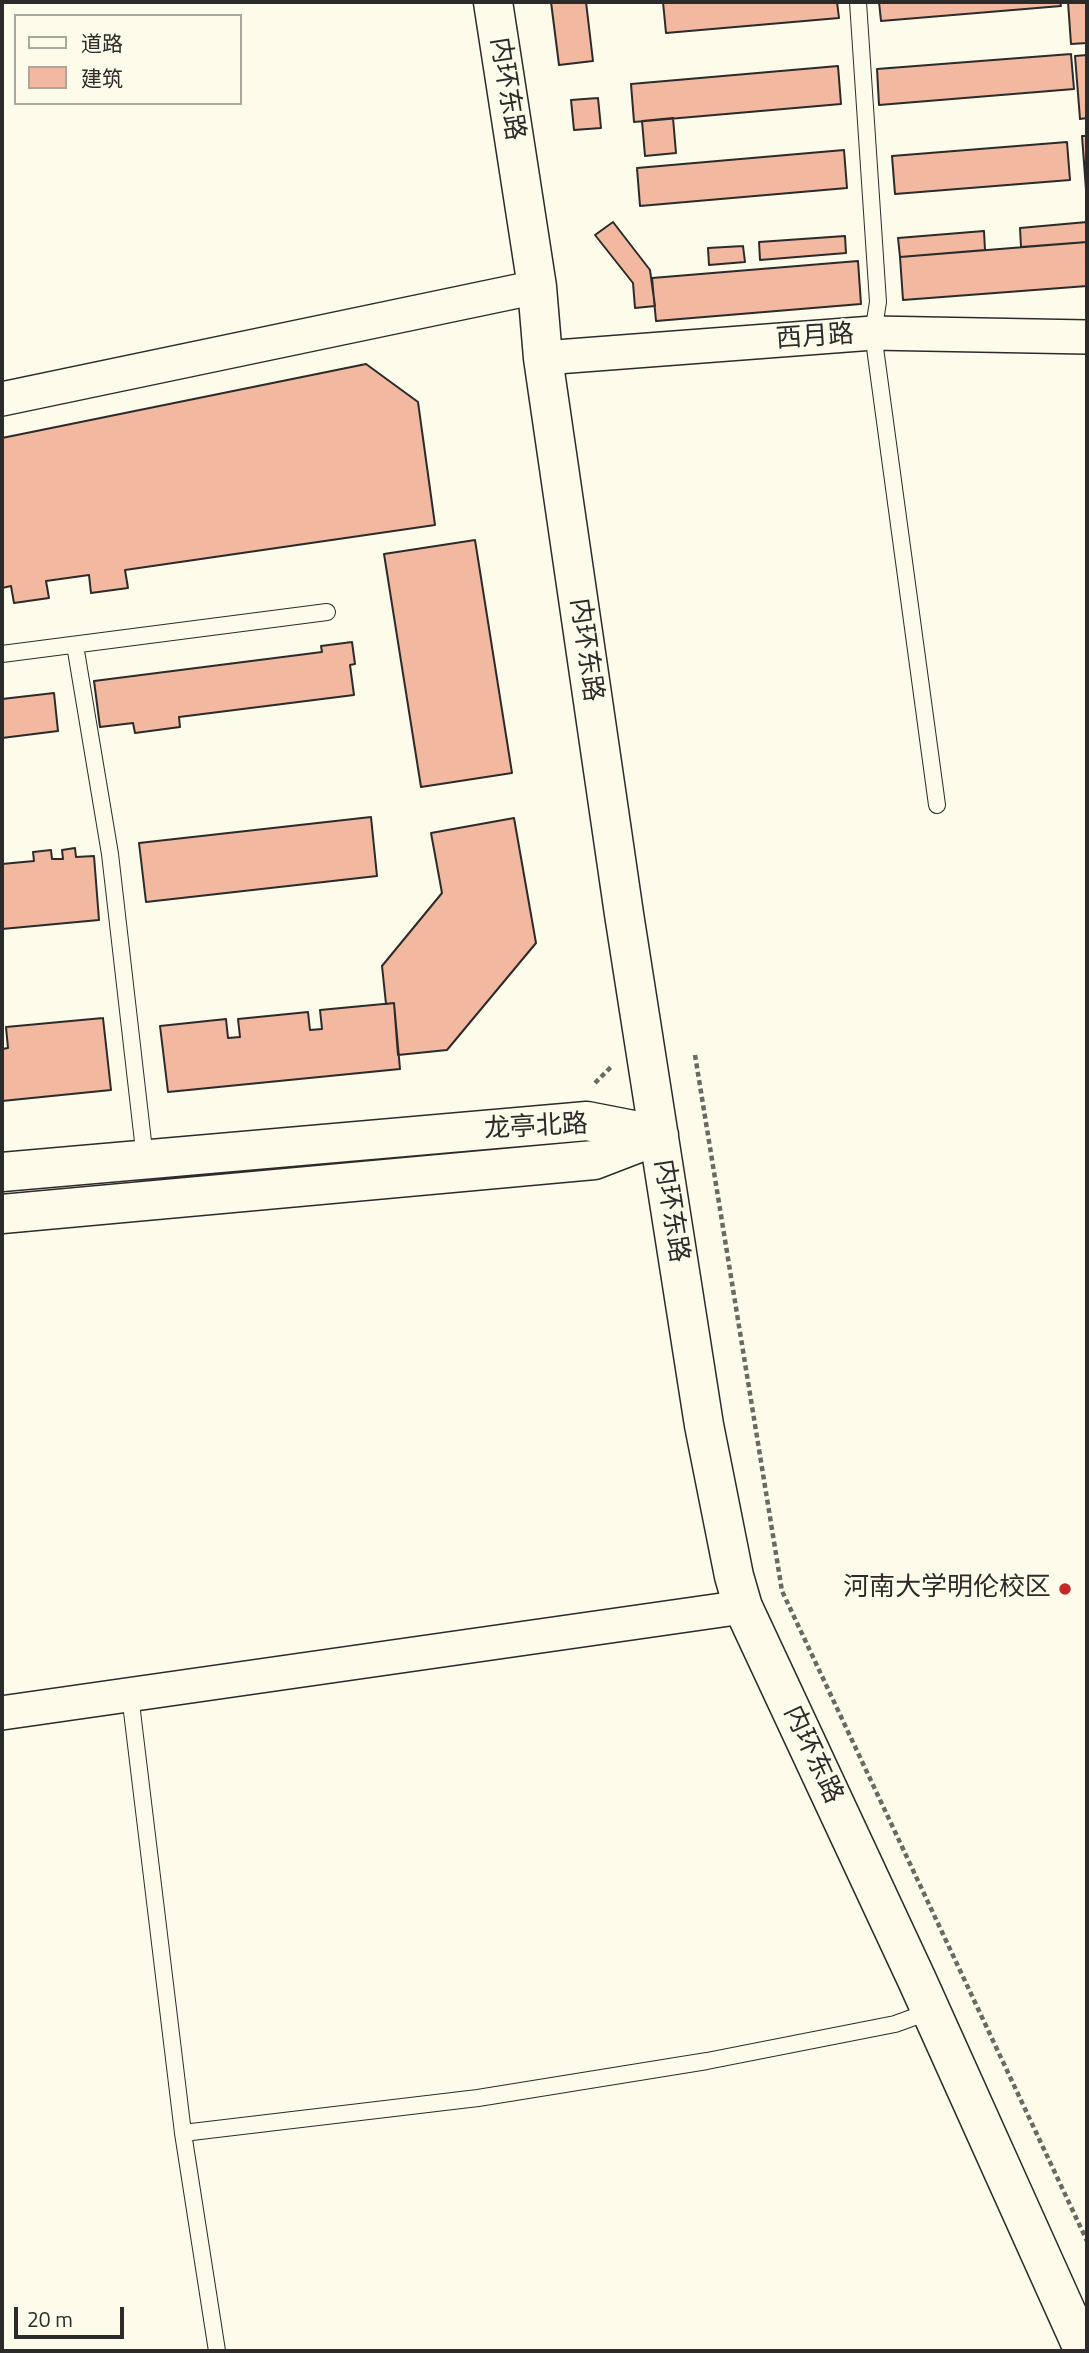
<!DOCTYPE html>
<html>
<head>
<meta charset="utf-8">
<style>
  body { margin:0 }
  #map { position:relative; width:1089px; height:2353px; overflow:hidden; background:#fdfbea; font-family:"Titillium Web","Noto Sans SC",sans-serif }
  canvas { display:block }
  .frame { position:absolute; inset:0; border:4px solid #2b2b2b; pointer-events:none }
  .legend { position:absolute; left:14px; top:14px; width:228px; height:91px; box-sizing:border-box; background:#fdfbea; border:2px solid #a9a89e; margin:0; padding:9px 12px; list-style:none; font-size:21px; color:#2b2b2b }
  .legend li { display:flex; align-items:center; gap:14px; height:35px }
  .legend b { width:35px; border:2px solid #a9a89e }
  .scale { position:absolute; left:14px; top:2307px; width:110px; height:32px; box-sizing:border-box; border:4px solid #2b2b2b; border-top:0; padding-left:9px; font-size:21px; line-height:24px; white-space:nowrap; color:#2b2b2b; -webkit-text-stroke:5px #fdfbea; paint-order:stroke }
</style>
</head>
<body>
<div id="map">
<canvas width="1089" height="2353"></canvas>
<div class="frame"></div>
<ul class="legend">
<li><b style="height:9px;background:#fdfbea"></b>道路</li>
<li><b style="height:19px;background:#f2b8a0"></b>建筑</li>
</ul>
<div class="scale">20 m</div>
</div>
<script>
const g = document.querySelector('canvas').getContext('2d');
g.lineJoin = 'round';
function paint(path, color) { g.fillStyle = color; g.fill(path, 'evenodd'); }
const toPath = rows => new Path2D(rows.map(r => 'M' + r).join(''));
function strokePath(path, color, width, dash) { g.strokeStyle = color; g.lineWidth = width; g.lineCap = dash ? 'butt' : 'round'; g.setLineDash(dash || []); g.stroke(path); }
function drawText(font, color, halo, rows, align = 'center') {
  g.font = font + ' "Titillium Web","Noto Sans SC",sans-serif'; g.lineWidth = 5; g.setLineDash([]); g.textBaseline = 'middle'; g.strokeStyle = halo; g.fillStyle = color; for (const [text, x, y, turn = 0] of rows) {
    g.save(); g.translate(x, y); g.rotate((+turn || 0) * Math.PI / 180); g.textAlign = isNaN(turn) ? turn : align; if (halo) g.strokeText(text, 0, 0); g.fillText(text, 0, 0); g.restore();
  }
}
const building = toPath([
  [551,2,586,2,593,61,559,65,551,2],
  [663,2,837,2,839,18,666,33,663,2],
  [879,2,1060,2,1061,6,881,21,879,2],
  [1068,2,1087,2,1087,43,1071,44,1068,2],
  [1071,54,1074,89,879,105,877,69,1071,54],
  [1087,55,1087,118,1080,119,1075,56,1087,55],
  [838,66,841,104,634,122,631,84,838,66],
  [598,98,601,128,574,130,571,100,598,98],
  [673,118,676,153,645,156,642,121,673,118],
  [1082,136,1087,136,1087,203,1082,136],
  [1067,142,1070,180,895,194,892,156,1067,142],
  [844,150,847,188,640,206,637,168,844,150],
  [613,222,650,270,655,306,635,308,633,283,595,235,613,222],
  [1087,222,1087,242,1021,247,1020,228,1087,222],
  [984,231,985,250,900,257,898,238,984,231],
  [845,236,846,253,760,260,759,242,845,236],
  [1087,242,1087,286,903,300,900,257,1087,242],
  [743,246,745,262,709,265,708,248,743,246],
  [858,261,861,304,656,321,652,278,858,261],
  [366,364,418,402,435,525,125,570,128,588,91,593,89,575,46,581,49,598,14,603,11,586,2,588,2,438,366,364],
  [475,540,512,773,421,787,384,554,475,540],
  [352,642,355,664,350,665,354,695,179,717,180,727,135,733,133,723,100,727,94,681,322,652,321,646,352,642],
  [54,693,58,731,2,738,2,699,54,693],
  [371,817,377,876,146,902,139,843,371,817],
  [514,818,536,943,447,1050,398,1055,394,1003,386,1004,382,966,442,893,431,833,514,818],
  [75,848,76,857,94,856,99,920,2,929,2,864,34,861,33,852,51,850,52,859,63,859,62,850,75,848],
  [394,1003,400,1069,168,1092,160,1026,226,1019,228,1038,240,1037,238,1019,308,1012,310,1030,322,1029,320,1010,394,1003],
  [103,1018,111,1090,2,1101,2,1049,8,1048,6,1027,103,1018]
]);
paint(building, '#f2b8a0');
strokePath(building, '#2b2b2b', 2);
const lane = toPath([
  [858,2,878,302,873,333,937,805],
  [75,645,110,854,145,1159],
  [2,654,327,612],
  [130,1695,183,2133,217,2351],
  [183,2133,478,2098,707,2061,895,2024,931,2011]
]);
const street = toPath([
  [543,358,873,333,1087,337],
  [2,399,537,287],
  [2,1713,743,1607]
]);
const secondary = toPath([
  [493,2,537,287,543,358,624,914,704,1425,734,1576,743,1607,917,1980,1084,2351],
  [2,1172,587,1121,659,1135],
  [2,1214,594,1160,659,1135]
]);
strokePath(lane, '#2b2b2b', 18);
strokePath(street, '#2b2b2b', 36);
strokePath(secondary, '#2b2b2b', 41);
strokePath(toPath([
  [695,1055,782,1591,1087,2241],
  [595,1083,611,1067]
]), '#6a6964', 4.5, [5, 3.5]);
strokePath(lane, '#fdfbea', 16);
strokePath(street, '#fdfbea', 33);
strokePath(secondary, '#fdfbea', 38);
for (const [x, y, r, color] of [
  [1065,1589,7,"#c62828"]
]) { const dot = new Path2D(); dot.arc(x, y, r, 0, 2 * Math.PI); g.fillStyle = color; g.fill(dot); strokePath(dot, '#fdfbea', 2.5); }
drawText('26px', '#2b2b2b', '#fdfbea', [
  ["内环东路",506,89,81],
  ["西月路",815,338,-4],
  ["内环东路",585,650,82],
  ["龙亭北路",536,1128,-3],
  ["内环东路",670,1211,81],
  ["内环东路",812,1755,65]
]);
drawText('26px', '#2b2b2b', '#fdfbea', [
  ["河南大学明伦校区",1051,1589]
], 'right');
</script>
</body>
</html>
